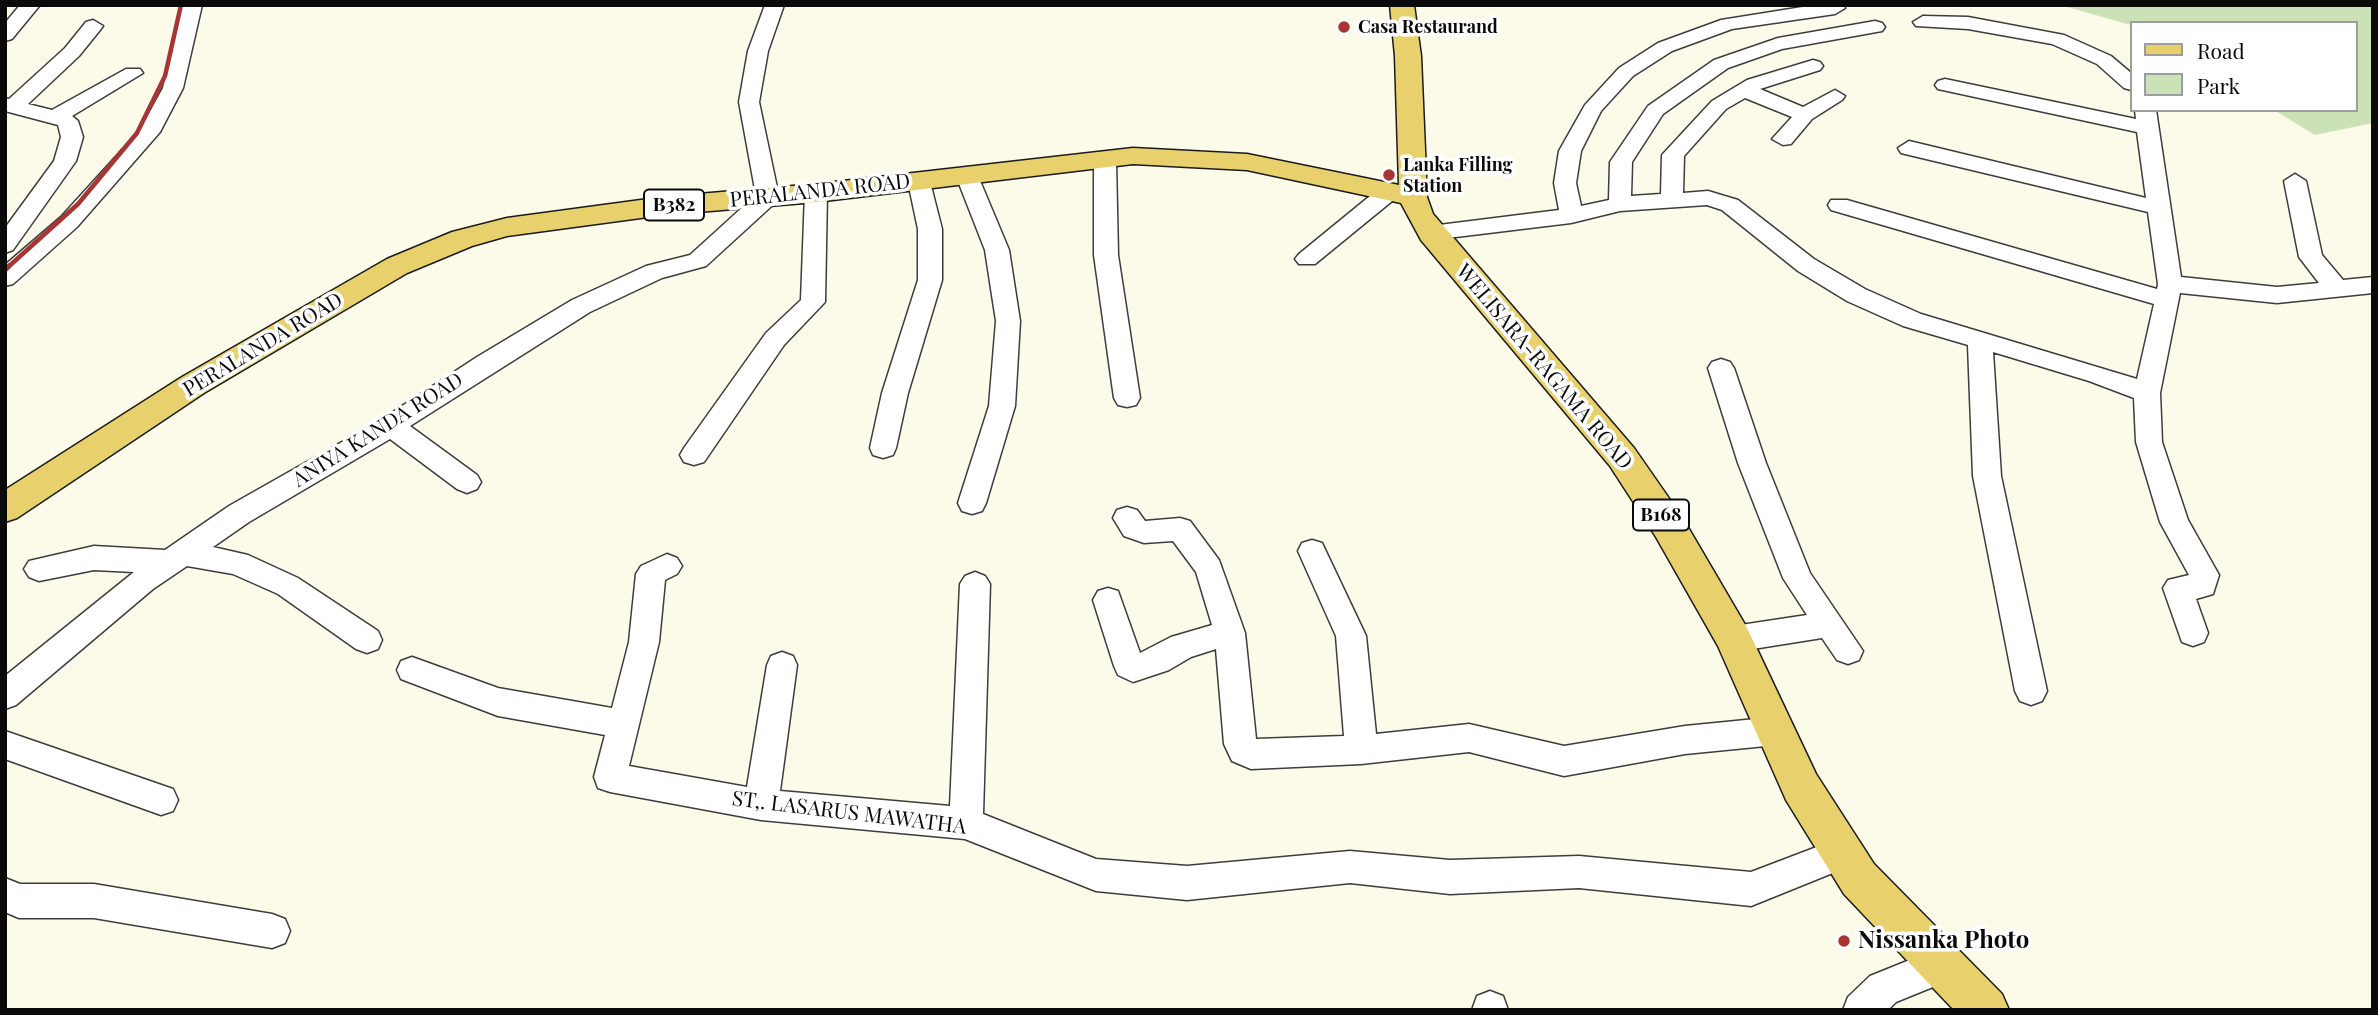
<!DOCTYPE html>
<html>
<head>
<meta charset="utf-8">
<style>
  body { margin:0 }
  #map { position:relative; width:2378px; height:1015px; overflow:hidden; background:#fcfae9; font-family:"Playfair Display",serif }
  canvas { display:block }
  .frame { position:absolute; inset:0; border:7px solid #0a0a0a; pointer-events:none }
  .legend { position:absolute; left:2130px; top:21px; width:228px; height:91px; box-sizing:border-box; background:#fff; border:2px solid #9d9d9d; margin:0; padding:9px 12px; list-style:none; font-size:21px; color:#0a0a0a }
  .legend li { display:flex; align-items:center; gap:14px; height:35px }
  .legend b { width:35px; border:2px solid #9d9d9d }
</style>
</head>
<body>
<div id="map">
<canvas width="2378" height="1015"></canvas>
<div class="frame"></div>
<ul class="legend">
<li><b style="height:9px;background:#e8d16d"></b>Road</li>
<li><b style="height:19px;background:#cbe2b7"></b>Park</li>
</ul>
</div>
<script>
const g = document.querySelector('canvas').getContext('2d');
g.lineJoin = 'round';
function paint(path, color) { g.fillStyle = color; g.fill(path, 'evenodd'); }
const toPath = rows => new Path2D(rows.map(r => 'M' + r).join(''));
function strokePath(path, color, width, dash) { g.strokeStyle = color; g.lineWidth = width; g.lineCap = dash ? 'butt' : 'round'; g.setLineDash(dash || []); g.stroke(path); }
function drawText(font, color, halo, rows, align = 'center') {
  g.font = font + ' "Playfair Display",serif'; g.lineWidth = 7; g.setLineDash([]); g.textBaseline = 'middle'; g.strokeStyle = halo; g.fillStyle = color; for (const [text, x, y, turn = 0] of rows) {
    g.save(); g.translate(x, y); g.rotate((+turn || 0) * Math.PI / 180); g.textAlign = isNaN(turn) ? turn : align; if (halo) g.strokeText(text, 0, 0); g.fillText(text, 0, 0); g.restore();
  }
}
paint(toPath([
  [2060,5,2373,5,2373,123,2315,135,2274,110,2355,110,2355,23,2131,25]
]), '#cbe2b7');
const minor = toPath([
  [20,5,40,5,12,39,5,41,5,23,20,5],
  [182,5,202,5,183,88,160,132,77,227,13,284,5,286,5,265,61,217,140,130,163,88,182,5],
  [765,5,784,5,768,51,759,102,779,197,776,202,706,266,662,278,590,312,410,426,477,475,481,482,477,489,467,493,457,489,390,439,249,522,213,547,248,555,298,578,378,631,382,640,378,649,367,653,356,649,278,594,233,574,187,566,153,589,16,705,5,709,5,676,134,572,94,570,39,581,29,577,24,569,29,561,94,546,165,550,229,506,379,421,477,357,572,300,646,266,690,255,756,195,739,102,748,51,765,5],
  [1815,5,1843,5,1845,8,1835,14,1732,29,1672,51,1633,76,1601,111,1581,151,1576,183,1581,206,1609,200,1610,162,1648,106,1714,60,1778,38,1875,21,1882,23,1885,27,1882,31,1782,49,1728,68,1663,114,1632,162,1631,196,1661,194,1662,155,1712,101,1747,80,1813,60,1820,62,1823,66,1820,70,1760,89,1803,107,1835,90,1845,96,1842,100,1812,119,1791,144,1783,145,1772,139,1792,117,1745,98,1726,109,1684,156,1683,193,1708,191,1738,200,1814,259,1865,289,1921,314,2137,379,2154,304,1831,210,1828,205,1831,200,1847,200,2157,289,2158,284,2148,212,1901,153,1898,148,1909,141,2146,198,2137,132,1938,89,1935,85,1938,81,1945,79,2136,119,2135,110,2156,110,2181,277,2277,287,2319,283,2299,257,2284,181,2295,174,2306,181,2322,255,2343,280,2373,277,2373,293,2277,303,2180,293,2160,393,2162,442,2188,520,2219,575,2213,594,2196,599,2208,633,2204,642,2193,646,2182,642,2163,588,2168,580,2189,575,2160,522,2136,442,2134,398,2089,381,1993,352,2001,476,2047,691,2042,701,2031,705,2020,701,2015,691,1973,476,1968,345,1903,326,1847,301,1798,271,1722,210,1707,205,1620,211,1571,223,1431,240,1423,238,1419,233,1423,228,1431,226,1559,210,1554,183,1559,151,1585,105,1619,68,1658,43,1721,20,1815,5],
  [1923,16,1968,17,2064,35,2111,56,2131,73,2131,90,2124,88,2097,64,2052,44,1968,29,1916,26,1913,22,1923,16],
  [93,20,103,26,100,30,79,56,28,104,52,110,126,69,140,69,143,73,72,116,78,121,83,137,76,161,13,250,5,253,5,228,54,161,61,137,58,125,5,111,5,98,9,99,65,48,86,22,93,20],
  [1105,154,1116,161,1118,255,1140,398,1136,405,1127,407,1118,405,1114,398,1094,255,1094,161,1105,154],
  [967,169,978,176,1009,250,1020,321,1015,406,986,503,982,511,972,514,962,511,958,503,989,406,996,321,985,250,956,176,967,169],
  [919,175,930,182,942,229,942,280,908,393,896,448,893,455,883,458,873,455,870,448,882,393,918,280,918,229,908,182,919,175],
  [1389,185,1397,187,1400,192,1397,197,1315,264,1299,264,1295,259,1299,254,1381,187,1389,185],
  [816,186,824,188,827,193,825,302,784,345,704,462,694,465,684,462,680,455,684,448,766,333,801,300,805,193,808,188,816,186],
  [1721,359,1730,362,1734,368,1766,463,1810,573,1863,651,1859,660,1848,664,1837,660,1822,638,1734,652,1723,648,1719,639,1723,630,1734,626,1807,615,1783,578,1738,463,1708,368,1712,362,1721,359],
  [1127,507,1137,510,1145,521,1180,518,1190,521,1219,560,1245,633,1256,739,1344,736,1336,636,1298,551,1302,543,1312,540,1322,543,1366,636,1376,734,1469,724,1564,746,1685,726,1776,717,1787,721,1792,731,1787,741,1776,745,1685,754,1564,776,1469,752,1361,764,1251,769,1232,761,1224,744,1216,649,1191,657,1169,670,1133,682,1118,675,1114,666,1093,600,1098,591,1108,588,1118,591,1140,653,1171,637,1212,625,1196,572,1173,541,1144,543,1124,536,1113,518,1117,510,1127,507],
  [667,554,677,558,682,566,677,574,665,580,659,642,629,766,747,787,767,665,771,656,782,652,793,656,797,665,780,791,950,806,960,584,965,576,975,572,985,576,990,584,983,814,1096,859,1187,866,1350,851,1450,860,1579,856,1751,872,1843,837,1855,842,1860,853,1855,864,1751,906,1579,888,1450,894,1350,883,1187,900,1096,891,965,839,761,820,610,792,598,788,594,777,605,735,498,716,401,679,397,670,401,661,412,657,498,688,612,708,629,642,636,574,641,566,667,554],
  [5,731,173,789,178,800,173,811,161,815,5,759,5,731],
  [5,878,20,884,94,884,272,914,285,919,290,931,285,943,272,948,94,918,19,918,5,912,5,878],
  [1942,947,1955,952,1960,965,1955,978,1896,1002,1888,1010,1843,1010,1848,997,1870,976,1942,947],
  [1490,991,1503,996,1508,1010,1472,1010,1477,996,1490,991]
]);
const major = toPath([
  [1390,5,1414,5,1421,56,1427,197,1433,214,1634,448,1682,517,1747,628,1816,774,1874,864,2002,994,2009,1010,1954,1010,1844,894,1786,800,1718,646,1656,537,1610,466,1421,240,1401,203,1247,170,1133,164,816,202,663,215,507,236,472,246,407,273,204,393,17,518,5,522,5,490,182,377,387,259,452,232,507,218,663,197,816,184,1133,148,1247,154,1399,185,1395,56,1390,5]
]);
strokePath(minor, '#3d3d3d', 3);
strokePath(major, '#1b1b1b', 3);
paint(minor, '#fff');
paint(major, '#e8d16d');
strokePath(toPath([
  [7,268,78,204,137,133,165,76,181,5]
]), '#a83433', 4.5);
strokePath(toPath([
  [5,270,9,266]
]), '#a83433', 5);
for (const [x, y, r, color] of [
  [1344,27,7,"#a83433"],
  [1389,175,7,"#a83433"],
  [1844,941,7,"#a83433"]
]) { const dot = new Path2D(); dot.arc(x, y, r, 0, 2 * Math.PI); g.fillStyle = color; g.fill(dot); strokePath(dot, '#fff', 2.5); }
drawText('bold 18px', '#0a0a0a', '#fff', [
  ["Casa Restaurand",1358,27],
  ["Lanka Filling",1403,165],
  ["Station",1403,186]
], 'left');
for (const [x, y, w] of [
  [674,205,60],
  [1661,515,56]
]) { const box = new Path2D(); box.roundRect(x - w / 2, y - 15.5, w, 31, 5); g.fillStyle = '#fff'; g.fill(box); strokePath(box, '#0a0a0a', 2); }
drawText('bold 19px', '#0a0a0a', null, [
  ["B382",674,205],
  ["B168",1661,515]
]);
drawText('21px', '#0a0a0a', '#fff', [
  ["PERALANDA ROAD",820,191,-6],
  ["PERALANDA ROAD",263,345,-31],
  ["WELISARA-RAGAMA ROAD",1544,367,50],
  ["ANIYA KANDA ROAD",378,430,-32],
  ["ST,. LASARUS MAWATHA",849,813,7]
]);
drawText('bold 24px', '#0a0a0a', '#fff', [
  ["Nissanka Photo",1858,941]
], 'left');
</script>
</body>
</html>
